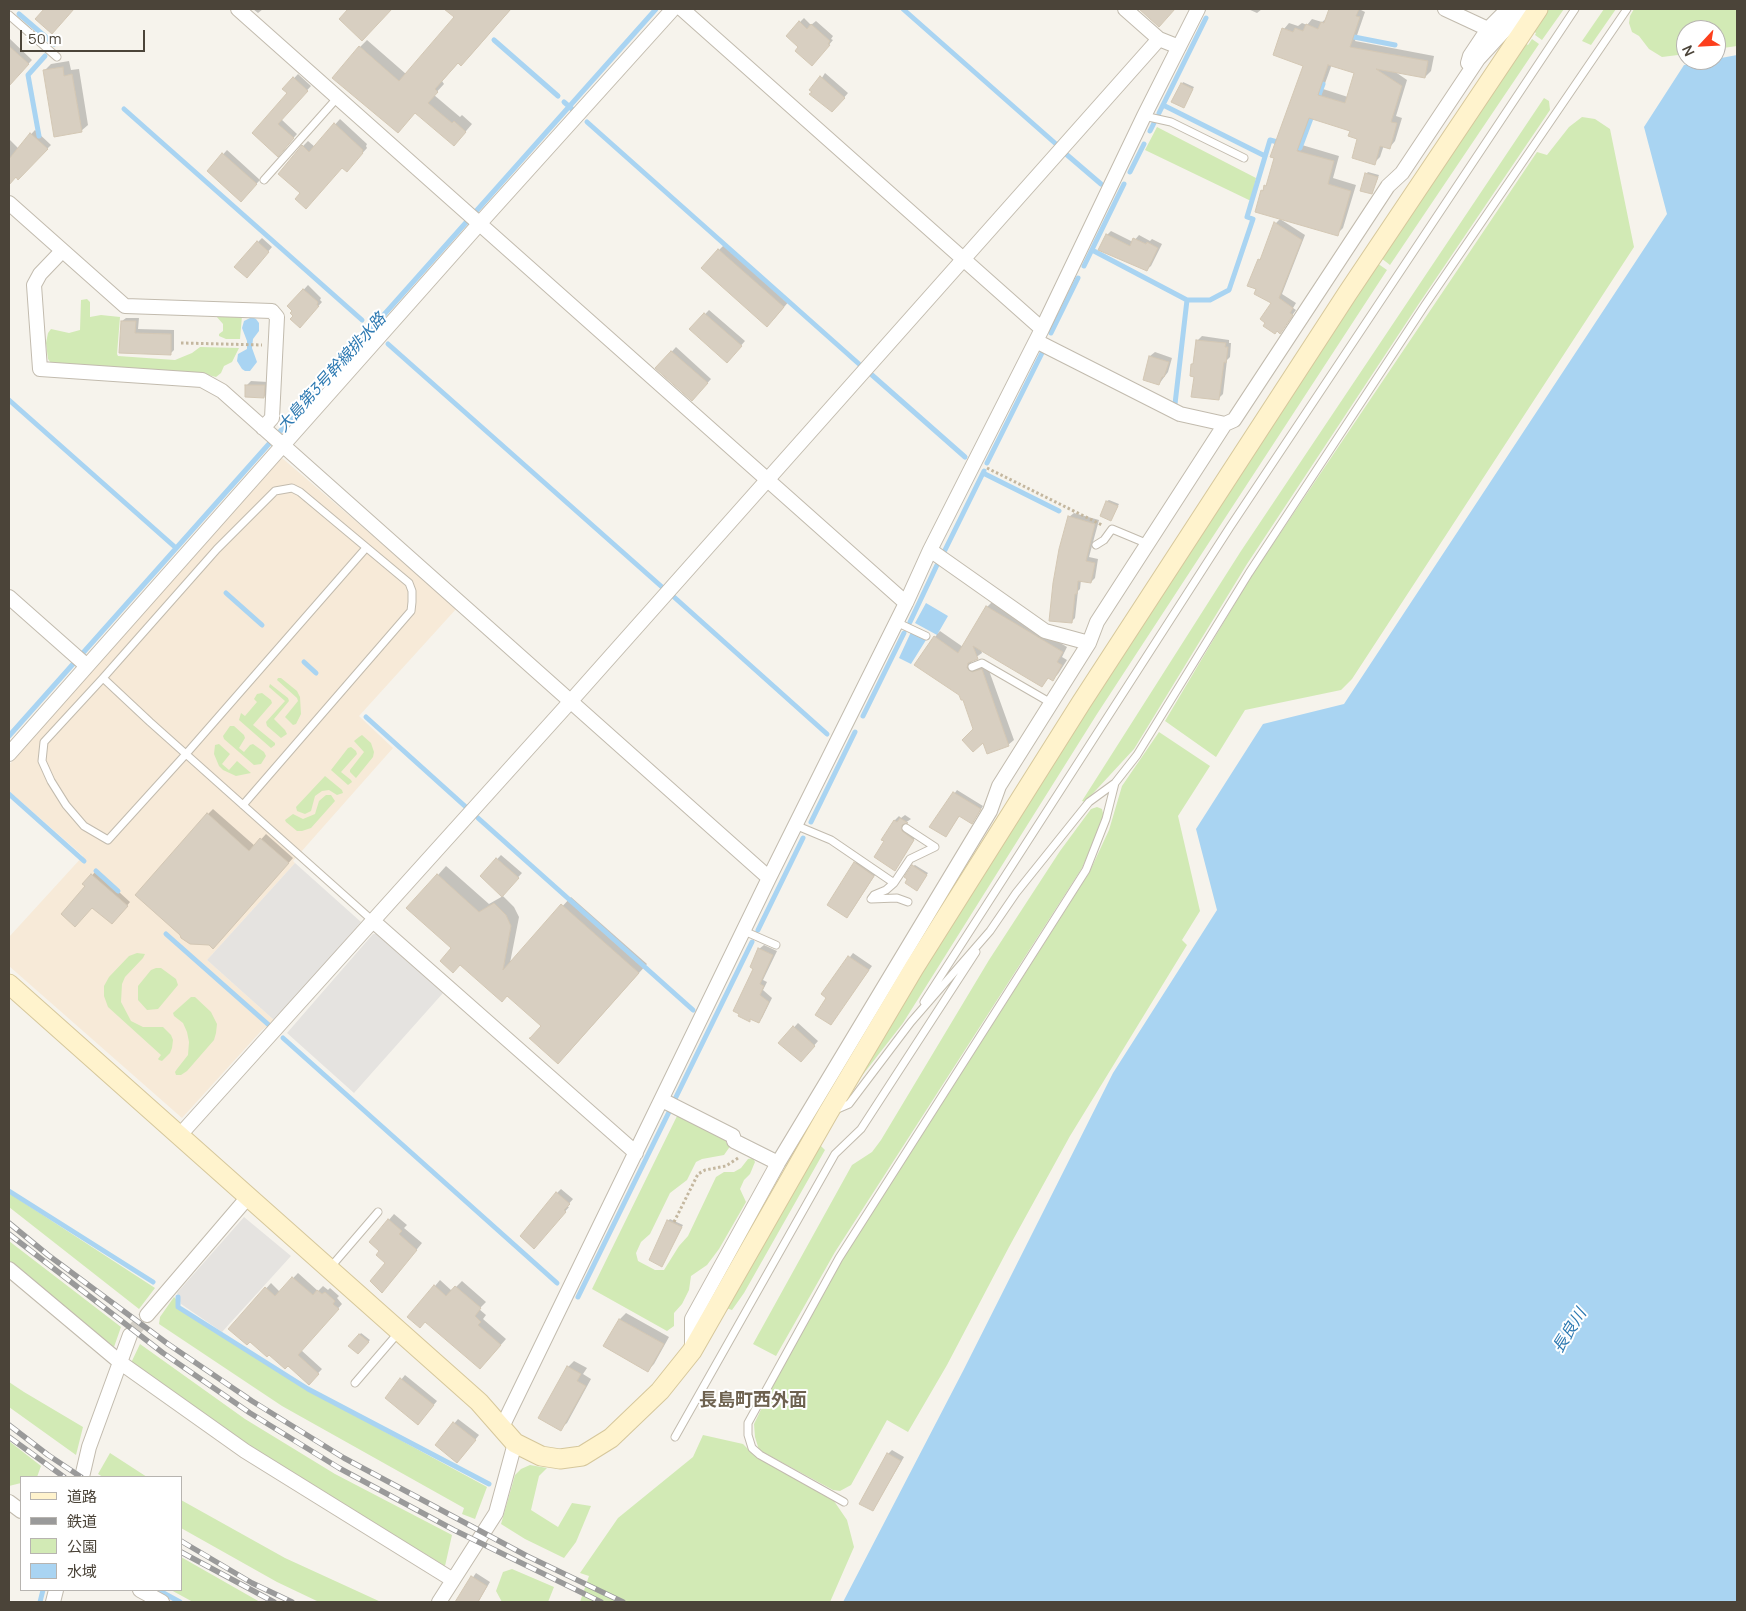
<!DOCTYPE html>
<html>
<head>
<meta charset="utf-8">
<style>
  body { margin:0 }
  #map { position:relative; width:1746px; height:1611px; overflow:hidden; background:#f6f3ec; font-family:Manrope,"Noto Sans JP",sans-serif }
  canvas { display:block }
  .frame { position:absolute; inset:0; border:10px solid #4b4439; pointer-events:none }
  .legend { position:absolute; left:20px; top:1476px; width:162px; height:115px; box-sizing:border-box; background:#fff; border:1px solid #b7b4b0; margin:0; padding:6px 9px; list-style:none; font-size:15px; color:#4b4439 }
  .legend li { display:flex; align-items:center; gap:10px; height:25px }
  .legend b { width:25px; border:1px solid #b7b4b0 }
  .north { position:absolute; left:1676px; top:20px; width:50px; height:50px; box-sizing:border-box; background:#fff; border:1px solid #b7b4b0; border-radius:50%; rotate:245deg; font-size:14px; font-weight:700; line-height:20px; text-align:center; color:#4b4439 }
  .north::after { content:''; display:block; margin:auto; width:18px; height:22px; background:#fc3f1d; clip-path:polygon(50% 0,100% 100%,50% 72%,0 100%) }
  .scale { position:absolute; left:20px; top:30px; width:125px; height:22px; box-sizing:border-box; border:2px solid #4b4439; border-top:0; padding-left:6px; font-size:15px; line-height:18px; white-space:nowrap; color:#4b4439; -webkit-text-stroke:4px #fff; paint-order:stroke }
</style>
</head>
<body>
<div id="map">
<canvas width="1746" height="1611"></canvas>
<div class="frame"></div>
<ul class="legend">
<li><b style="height:6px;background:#fff3cd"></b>道路</li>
<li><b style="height:6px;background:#9a9a9a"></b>鉄道</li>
<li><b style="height:14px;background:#d2eab5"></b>公園</li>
<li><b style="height:14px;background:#a9d4f2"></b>水域</li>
</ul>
<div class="north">N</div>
<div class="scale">50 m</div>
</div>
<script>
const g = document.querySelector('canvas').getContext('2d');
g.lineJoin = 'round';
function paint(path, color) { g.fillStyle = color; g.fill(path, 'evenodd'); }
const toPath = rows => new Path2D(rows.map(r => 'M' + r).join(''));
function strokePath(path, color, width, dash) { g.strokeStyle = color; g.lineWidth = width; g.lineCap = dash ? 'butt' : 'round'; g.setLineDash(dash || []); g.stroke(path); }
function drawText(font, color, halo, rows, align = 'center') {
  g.font = font + ' Manrope,"Noto Sans JP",sans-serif'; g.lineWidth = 4; g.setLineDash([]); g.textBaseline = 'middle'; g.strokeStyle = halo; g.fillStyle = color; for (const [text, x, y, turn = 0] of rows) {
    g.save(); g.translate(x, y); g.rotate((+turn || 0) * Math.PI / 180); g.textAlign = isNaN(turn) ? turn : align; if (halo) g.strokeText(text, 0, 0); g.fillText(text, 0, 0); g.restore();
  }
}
paint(toPath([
  [281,457,457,608,359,716,393,748,293,861,295,863,207,960,275,1021,262,1030,182,1118,9,966,9,937,83,856,9,791,9,765]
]), '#f7ead8');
paint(toPath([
  [1548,9,1564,9,1542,40,1535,35,1536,33,1533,31],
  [1604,9,1616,9,1591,45,1582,41],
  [1634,9,1737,9,1737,46,1716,49,1716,30,1686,30,1686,54,1662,57,1649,49,1639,36,1632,32,1629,23,1630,16],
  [1532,39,1539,44,1390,265,1381,258,1525,43,1528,45],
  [1544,98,1549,101,1550,110,1420,302,1247,564,1134,749,1085,802,1082,801,1241,551],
  [1582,117,1595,119,1610,129,1634,247,1352,679,1341,690,1245,710,1216,757,1165,721,1250,578,1537,152,1547,155,1569,127],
  [1157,127,1256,178,1251,201,1145,150],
  [1377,263,1387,270,1097,714,903,1023,854,1086,895,1015,1088,707],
  [87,299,90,302,90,317,101,315,120,317,117,354,118,356,175,360,192,353,200,347,239,348,232,362,224,366,221,373,216,377,204,374,62,365,51,363,48,359,46,343,48,333,51,329,69,333,80,330,81,300],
  [216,316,242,316,240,339,226,339,219,336,219,334,223,331,223,324],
  [278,678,281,678,297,691,300,697,301,714,296,724,293,725,285,717,298,701,297,698,277,680],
  [270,684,288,698,289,701,274,719,285,730,287,734,281,738,267,726,266,722,285,701,269,687],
  [262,693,271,700,272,703,253,725,275,743,275,745,271,748,239,720,241,713,245,716,257,702,254,699,257,694],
  [230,726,234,726,244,735,245,738,239,748,244,752,250,745,253,744,264,752,266,756,261,764,254,765,224,739,223,736],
  [1159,732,1210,766,1178,816,1200,911,1182,940,1187,945,1070,1136,1009,1247,947,1365,908,1432,887,1420,851,1485,840,1491,833,1490,759,1450,755,1437,754,1424,784,1362,842,1260,1089,873,1109,830,1122,786],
  [362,735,371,743,374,752,373,757,356,778,350,772,350,770,364,752,354,741,359,737],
  [219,744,230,754,222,764,229,770,237,761,251,773,236,776,223,770,219,766,214,754,215,745],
  [351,747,356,751,357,754,341,772,351,780,352,782,348,785,331,770,348,748],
  [325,776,342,790,343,793,337,795,329,790,322,791,315,796,311,811,305,814,297,811,296,807],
  [326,795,331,795,335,801,311,828,302,831,297,831,286,822,285,820,293,814,303,819,315,814,319,801],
  [1097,807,1102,809,1104,818,1082,868,835,1252,776,1356,753,1344,852,1165,872,1152,881,1140,989,960,1060,851,1091,809],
  [137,953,145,954,143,958,125,977,122,984,121,1002,131,1021,143,1027,163,1027,171,1035,173,1040,172,1048,170,1053,162,1061,159,1060,158,1059,161,1055,108,1007,104,996,104,986,109,977,129,956],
  [156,968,161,968,176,979,178,985,158,1009,147,1010,138,1000,138,986,151,970],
  [191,997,195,997,211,1012,217,1024,216,1033,214,1040,187,1071,181,1075,176,1075,175,1072,177,1069,188,1055,189,1042,187,1032,183,1023,174,1016,173,1013],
  [678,1114,727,1138,726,1143,731,1145,724,1155,702,1159,696,1162,687,1180,670,1193,650,1234,641,1242,636,1253,638,1261,655,1270,664,1270,679,1246,688,1236,716,1177,724,1172,734,1172,741,1168,748,1159,753,1158,755,1162,750,1174,744,1180,740,1189,746,1202,719,1249,707,1265,691,1276,689,1290,682,1304,674,1313,674,1326,667,1331,592,1289],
  [820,1145,825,1150,744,1293,732,1310,726,1308],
  [9,1193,155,1288,139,1309,9,1207],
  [9,1241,121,1327,114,1347,9,1262],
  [174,1297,177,1300,177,1308,308,1390,487,1487,475,1519,462,1514,464,1508,282,1406,159,1324,160,1317],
  [140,1344,245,1419,335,1474,452,1535,445,1566,254,1450,131,1363],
  [9,1382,24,1392,83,1427,76,1455,9,1407],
  [703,1435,743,1444,751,1452,834,1501,847,1520,854,1547,830,1602,580,1602,589,1576,580,1573,618,1518,693,1457],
  [9,1441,41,1466,37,1477,21,1477,21,1483,9,1486],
  [110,1453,147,1477,103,1477,98,1474],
  [530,1465,547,1468,539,1476,531,1510,558,1527,572,1503,591,1506,576,1542,564,1558,525,1539,501,1524,515,1475,521,1469],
  [181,1500,285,1558,381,1602,319,1602,277,1582,181,1528],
  [181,1557,260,1602,193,1602,171,1590,181,1590],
  [512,1569,554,1587,548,1602,502,1602,496,1591,503,1572]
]), '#d2eab5');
paint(toPath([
  [295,863,361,922,275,1021,207,960],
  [373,934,378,934,443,993,354,1093,287,1033],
  [244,1217,291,1256,222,1332,181,1304,177,1293]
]), '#e5e3e0');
paint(toPath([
  [1737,55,1737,1602,843,1602,963,1371,1113,1073,1217,910,1196,829,1263,724,1344,704,1667,214,1644,127,1684,65],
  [252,317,256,319,259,323,259,331,253,339,252,348,257,362,250,371,245,371,242,369,237,361,238,354,247,349,247,341,242,328,244,321],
  [926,603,948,616,937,635,915,623],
  [911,632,926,640,911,664,899,658]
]), '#a9d4f2');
paint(toPath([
  [253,9,263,9,258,13],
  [446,9,511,9,469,57,459,62,442,81,444,84,434,95,460,117,462,115,472,124,461,137,360,47,367,40,406,74,456,17],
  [1248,9,1262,9,1257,13],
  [1330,9,1362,9,1361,10,1365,12,1355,41,1434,56,1431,71,1425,77,1394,71,1407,80,1396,116,1402,118,1395,141,1390,147,1384,145,1380,157,1374,163,1352,130,1312,118,1302,145,1339,156,1333,178,1356,185,1343,228,1337,234,1262,191,1268,183,1305,66,1284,29,1289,23,1298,26,1302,23,1307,25,1312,19,1322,22,1327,18],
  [1332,64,1356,72,1348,97,1323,89],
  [804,18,811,25,816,21,833,36,831,39,833,40,816,60,800,47,800,22],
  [9,38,32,60,12,81,9,78],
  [69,61,71,70,79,69,88,125,81,131,44,71,51,64],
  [825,73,848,93,836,107,813,92],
  [298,74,311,86,281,119,297,134,282,151,253,133,289,93,284,89],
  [1183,82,1194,87,1185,105,1173,102],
  [340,119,367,144,366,146,367,148,352,165,343,167,302,193,303,146,308,141,315,147],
  [35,130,51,145,18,178,16,176,12,179,9,176,9,139,18,148],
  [227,150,260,180,241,200,208,171],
  [1368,172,1379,175,1372,193,1366,174],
  [1280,219,1305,235,1282,294,1296,303,1293,308,1296,310,1280,332,1273,302,1259,260,1263,256,1276,223],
  [1111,231,1133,242,1139,235,1150,241,1152,239,1162,244,1151,266,1146,270,1107,235],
  [262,238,272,247,251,272,258,242],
  [725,244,790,300,774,319,719,250],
  [308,285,321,298,320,300,322,302,304,322,295,316,294,310,289,306],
  [709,310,745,341,731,357,691,329],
  [126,318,139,318,138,329,174,330,174,350,170,354,121,352,122,321],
  [1202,336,1229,340,1229,343,1231,343,1230,357,1227,360,1223,394,1219,398,1195,376,1192,364,1195,362,1198,340],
  [676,347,711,379,696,396,657,368],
  [1155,352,1172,358,1168,372,1159,384,1144,379,1150,356],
  [251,381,268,382,268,393,264,397,247,385],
  [1109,500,1119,504,1111,520,1107,501],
  [1074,513,1099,520,1089,557,1098,559,1095,578,1091,582,1081,580,1080,589,1078,591,1075,618,1071,622,1069,517],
  [992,602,1067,647,1062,657,1067,660,1058,674,1053,679,1049,677,1042,686,981,649,982,653,972,660,971,663,977,668,987,665,1014,740,1008,745,984,741,974,729,963,698,935,637,940,631,963,647,987,607],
  [957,790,983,806,974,820,960,815,946,836,931,826],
  [213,809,255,846,266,834,293,858,218,943,208,814],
  [905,815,911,819,905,823,905,827,917,835,895,870,886,841,883,839,895,820,899,816,901,818],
  [501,855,522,873,502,895,514,907,519,917,510,963,571,897,647,964,567,1054,542,1026,453,948,438,875,446,866,489,904,503,896,481,876],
  [859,859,877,872,851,912,855,863],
  [915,865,928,873,918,888,913,866],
  [96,871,130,902,116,919,84,884],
  [764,945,777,951,763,980,767,982,763,990,772,998,762,1018,758,1022,751,1018,749,1020,755,969,759,949],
  [853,953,872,966,834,1019,828,997,822,994],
  [798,1023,818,1041,805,1056,780,1043],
  [561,1189,573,1199,567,1206,569,1207,538,1243,557,1193],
  [394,1214,407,1225,404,1228,422,1243,388,1285,387,1263,381,1251,370,1242],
  [670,1219,683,1225,662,1266,668,1221],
  [298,1273,318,1291,323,1286,328,1290,330,1288,339,1296,337,1298,342,1304,301,1350,322,1369,309,1383,288,1365,230,1329,271,1283,280,1292],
  [440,1280,452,1291,462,1281,486,1302,479,1309,486,1315,483,1319,506,1339,486,1362,435,1286],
  [626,1313,669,1337,654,1364,648,1370,605,1346,620,1319],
  [361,1333,370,1340,358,1353,350,1346],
  [574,1361,587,1368,583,1374,591,1379,567,1423,560,1429,568,1367],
  [405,1375,437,1401,422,1419,386,1398],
  [458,1419,479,1435,461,1458,436,1445],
  [892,1450,904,1457,876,1505,872,1509,888,1454],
  [476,1573,490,1582,478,1602,456,1602]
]), '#0003');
strokePath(toPath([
  [903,9,1056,144],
  [19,14,54,44],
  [1349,36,1395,45],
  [494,40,558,96],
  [1317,100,1323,84],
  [564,102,572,109],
  [1163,105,1265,156],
  [124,109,362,320],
  [1159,113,1206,18],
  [587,122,859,364],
  [1150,131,1154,123],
  [39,136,28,75,45,56],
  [1294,146,1300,148,1313,113],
  [1066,154,1101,184],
  [1130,172,1144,144],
  [1092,250,1187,300,1175,404],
  [1084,266,1124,184],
  [1187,300,1210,300,1229,290,1253,219,1247,217,1270,140,1281,143],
  [1051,333,1078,278],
  [388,344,662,587],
  [872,375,965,457],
  [9,400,176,548],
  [987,463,1042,353],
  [983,473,1059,511],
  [945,550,984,471],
  [226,593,262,625],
  [674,597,827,734],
  [910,622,937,565],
  [304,662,316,673],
  [863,716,904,633],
  [366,717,467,808],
  [9,736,656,9],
  [9,794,84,861],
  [478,818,693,1010],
  [811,822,855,732],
  [96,871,118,891],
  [758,930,803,838],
  [166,934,270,1026],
  [283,1038,557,1283],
  [675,1099,752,942],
  [9,1191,153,1282],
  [178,1297,178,1307,308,1389,489,1484],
  [578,1297,669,1112],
  [158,1590,180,1602],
  [40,1602,43,1590]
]), '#a9d4f2', 5);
const building = toPath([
  [44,9,74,9,52,34,35,19,44,9],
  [348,9,392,9,362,41,339,19,348,9],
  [444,9,511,9,461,66,458,63,435,89,438,92,428,103,452,123,454,121,466,132,454,146,415,113,398,133,332,78,359,46,399,81,454,17,444,9],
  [1139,9,1175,9,1159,27,1139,9],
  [1329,9,1359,9,1356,16,1360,17,1350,47,1428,61,1425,78,1376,69,1402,86,1391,122,1397,123,1390,149,1380,146,1375,165,1352,158,1357,139,1348,136,1350,131,1309,118,1297,151,1334,161,1328,184,1351,191,1338,236,1255,212,1261,190,1263,191,1264,185,1266,186,1274,158,1270,157,1303,66,1273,55,1282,28,1293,32,1295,28,1303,31,1306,24,1318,29,1321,22,1324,23,1329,9],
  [1328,65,1354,73,1345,103,1318,95,1328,65],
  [799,21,807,29,811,24,830,41,828,44,830,45,812,66,795,51,798,47,786,36,799,21],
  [9,46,29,64,9,86,9,46],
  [63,67,64,76,72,74,82,132,54,137,43,70,63,67],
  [820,76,845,98,832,112,809,94,812,92,809,90,820,76],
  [293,77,308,91,278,124,294,138,278,157,252,133,287,93,282,89,293,77],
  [1181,83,1193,89,1184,108,1171,102,1181,83],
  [334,123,363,150,362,152,363,153,347,172,342,168,306,209,295,199,300,193,278,174,302,145,309,152,334,123],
  [30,133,48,149,18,180,16,177,9,185,9,159,30,133],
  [222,153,257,184,241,202,207,171,222,153],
  [1365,173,1378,177,1372,194,1360,191,1365,173],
  [1274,222,1302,240,1279,298,1293,308,1290,313,1293,315,1280,334,1277,331,1275,334,1263,326,1265,323,1260,319,1271,303,1254,294,1256,289,1247,286,1258,259,1260,260,1274,222],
  [1106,234,1130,246,1133,238,1146,244,1147,242,1158,248,1147,271,1098,250,1106,234],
  [257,241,269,252,247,278,234,267,257,241],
  [718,249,784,307,767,327,701,268,718,249],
  [303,289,318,302,317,305,319,306,300,328,290,319,293,316,290,313,292,311,287,306,303,289],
  [704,313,742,346,727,363,689,329,704,313],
  [121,321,136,321,135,333,171,334,171,355,119,353,121,321],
  [1196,340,1226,343,1225,347,1228,347,1226,363,1224,362,1219,400,1191,397,1194,377,1190,376,1191,364,1193,364,1196,340],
  [671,351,708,383,692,401,655,368,671,351],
  [1149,356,1169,362,1164,377,1162,377,1159,385,1143,380,1149,356],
  [245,385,265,385,264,398,245,397,245,385],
  [1106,501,1118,506,1111,521,1100,516,1106,501],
  [1068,516,1095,524,1086,561,1095,563,1091,583,1078,581,1077,594,1075,594,1072,623,1049,621,1053,583,1059,549,1068,516],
  [986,606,1063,652,1057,662,1062,665,1053,681,1048,678,1042,687,973,646,978,659,968,663,967,668,972,672,982,669,1009,746,987,754,983,743,973,752,962,740,973,729,963,700,961,700,959,695,914,665,934,636,958,653,986,606],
  [953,792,981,809,972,824,959,816,946,837,929,827,953,792],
  [207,813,249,851,260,838,289,863,213,949,209,945,190,944,181,938,180,935,135,895,207,813],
  [900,818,908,823,902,825,902,831,914,840,895,871,874,857,884,841,881,840,894,820,897,822,900,818],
  [496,858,519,878,502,897,480,876,496,858],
  [854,862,874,876,847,918,827,905,854,862],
  [912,865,927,875,917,891,905,883,907,879,904,877,912,865],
  [91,874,128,906,112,924,92,908,75,927,61,914,85,886,82,884,91,874],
  [437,874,479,912,494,903,506,915,511,926,503,970,561,904,639,973,558,1064,529,1038,530,1038,541,1026,507,996,502,1002,460,965,453,973,440,961,451,948,406,908,437,874],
  [758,948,773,955,760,984,764,986,760,995,769,1002,759,1023,750,1019,750,1022,738,1016,739,1014,733,1011,753,969,750,967,758,948],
  [848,956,869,970,831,1025,815,1015,826,998,821,994,848,956],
  [793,1026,815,1046,801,1062,778,1043,793,1026],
  [556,1192,570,1204,564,1210,566,1212,534,1249,520,1236,556,1192],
  [388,1219,402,1231,399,1234,417,1250,382,1293,370,1281,385,1263,376,1255,379,1251,369,1242,388,1219],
  [667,1220,682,1227,662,1267,649,1260,667,1220],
  [292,1277,313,1295,317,1290,322,1294,325,1292,335,1301,333,1304,339,1309,298,1355,319,1374,309,1385,288,1366,285,1369,269,1355,267,1357,250,1342,247,1345,228,1329,265,1287,275,1296,292,1277],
  [434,1285,446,1296,455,1286,481,1308,475,1316,481,1322,478,1325,501,1345,480,1369,425,1322,420,1328,407,1317,434,1285],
  [619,1319,664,1344,648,1372,603,1346,619,1319],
  [359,1334,369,1342,358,1354,348,1346,359,1334],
  [567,1366,581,1374,577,1381,586,1386,561,1431,538,1418,567,1366],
  [400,1378,434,1405,418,1425,385,1398,400,1378],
  [453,1422,476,1440,457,1463,435,1445,453,1422],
  [887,1453,901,1461,873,1511,859,1504,887,1453],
  [471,1576,487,1586,478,1602,455,1602,471,1576]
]);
paint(building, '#d8cfc1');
strokePath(building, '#d3c7b4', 1);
strokePath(toPath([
  [130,1335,147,1315]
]), '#d4d0c8', 14, [14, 7]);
const lane = toPath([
  [9,15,57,57],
  [1144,116,1171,122,1244,158],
  [264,180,338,97],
  [1096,545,1104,540,1112,529,1148,544],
  [896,622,926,636],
  [972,667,982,663,1051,703],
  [103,678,44,742,42,761,51,781,66,805,84,826,108,840,186,754,366,548],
  [243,805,411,611,412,602,412,591,409,583,300,492,292,488,275,491,217,549,103,678,150,722,373,921],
  [795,825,831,840,894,883,910,859,935,847,906,828],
  [894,883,886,890,874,895,871,899,897,898,908,902],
  [744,931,776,945],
  [924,1002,1230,527,1575,9],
  [835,1110,849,1104,911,1022,990,931,1016,893,1089,802,1115,783,1137,755,1249,573,1425,305,1627,9],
  [329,1269,378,1212],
  [355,1383,399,1332],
  [675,1437,835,1154,861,1129,976,952],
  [844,1502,760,1455,752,1448,748,1435,748,1423,839,1258,1086,870,1106,819,1115,783]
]);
const street = toPath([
  [238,9,906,603],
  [682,9,1042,329],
  [1125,9,1159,39,1179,47],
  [1445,9,1488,29,1508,9],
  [1468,63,1470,56,1488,29],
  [9,203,125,306,272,311,277,317,272,418,263,428],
  [62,251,40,274,34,285,40,369,202,380,222,391,769,878],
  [1036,341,1180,414,1225,424],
  [930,550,1045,631,1089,643],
  [9,597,87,666],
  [9,754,480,223,673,9],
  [373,921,636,1153],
  [662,1100,733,1136,734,1141,778,1163],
  [179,1136,570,702,1159,39],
  [9,1269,121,1363,245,1451,453,1580],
  [147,1315,248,1197],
  [692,1351,692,1319,778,1163,990,811,999,786,1089,643,1097,622,1225,424,1234,420,1388,186,1402,173,1478,59,1524,9],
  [502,1427,769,878,906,603,930,550,1042,329,1144,116,1198,9],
  [82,1477,89,1447,130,1335],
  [9,1502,21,1511],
  [140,1590,162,1602],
  [53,1602,56,1590],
  [439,1602,496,1513,515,1443]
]);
const secondary = toPath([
  [9,984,479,1402,515,1443,541,1456,560,1459,582,1456,611,1438,660,1391,692,1351,828,1113,914,968,1081,703,1347,294,1538,9]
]);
strokePath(lane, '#c2bbae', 9);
strokePath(street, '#c2bbae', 16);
strokePath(secondary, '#d6c79b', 21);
strokePath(toPath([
  [181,343,262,345],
  [987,468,1102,525],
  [674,1222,698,1174,705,1170,726,1166,738,1158]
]), '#c4b79f', 3, [2.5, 2.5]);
strokePath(lane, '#fff', 7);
strokePath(street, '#fff', 14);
strokePath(secondary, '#fff3cd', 19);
const rail = toPath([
  [9,1223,48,1255,168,1344,252,1401,344,1458,527,1556,623,1602],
  [9,1234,163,1353,250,1413,339,1468,454,1530,601,1602],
  [9,1425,48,1455,81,1477],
  [9,1437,64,1477],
  [181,1541,252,1583,292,1602],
  [181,1552,274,1602]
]);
strokePath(rail, '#9a9a9a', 5.5);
strokePath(rail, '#fff', 4, [11]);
drawText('italic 16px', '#2e7ab2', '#fff', [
  ["大島第3号幹線排水路",332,373,-48],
  ["長良川",1570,1331,-58]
]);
drawText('bold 18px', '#6e6250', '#fff', [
  ["長島町西外面",753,1401]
]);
</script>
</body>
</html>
